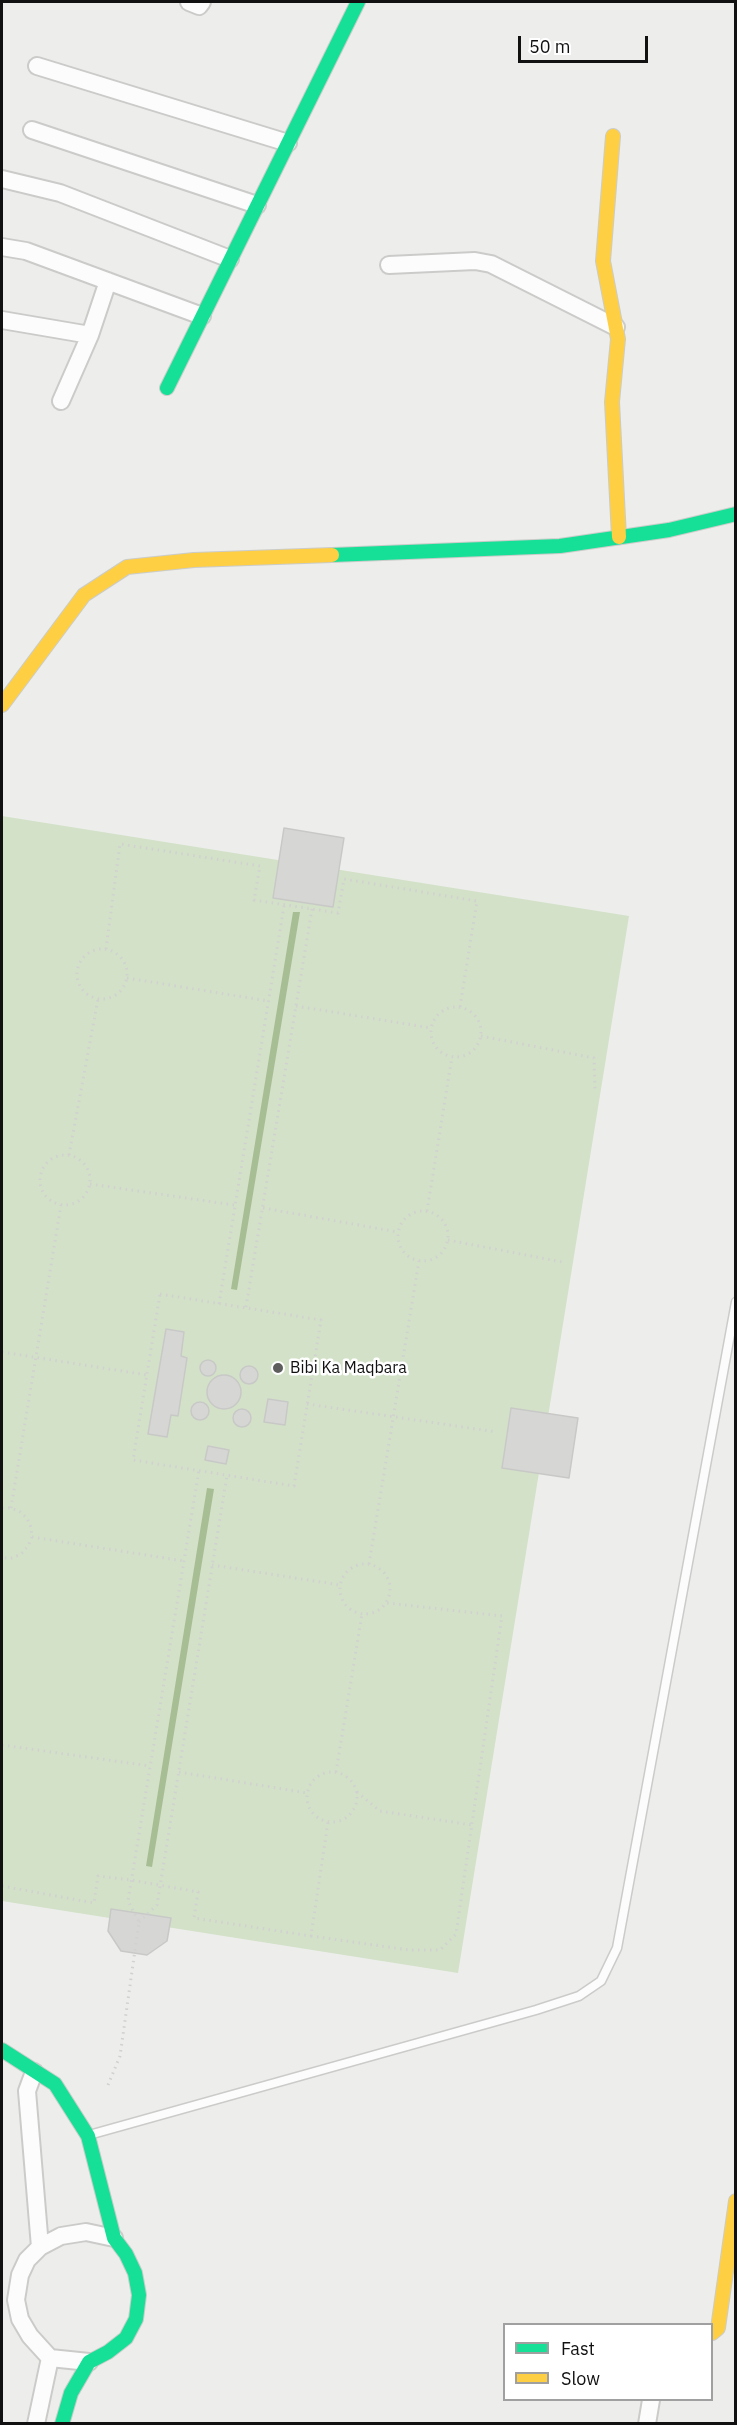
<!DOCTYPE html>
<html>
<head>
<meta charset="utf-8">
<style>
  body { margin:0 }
  #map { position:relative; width:737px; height:2425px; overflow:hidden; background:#edeeeb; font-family:"IBM Plex Sans",sans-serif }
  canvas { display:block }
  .frame { position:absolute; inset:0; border:3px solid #101110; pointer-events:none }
  .legend { position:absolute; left:503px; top:2323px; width:210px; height:78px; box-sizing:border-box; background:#fff; border:2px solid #9fa09f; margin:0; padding:8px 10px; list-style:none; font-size:18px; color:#101110 }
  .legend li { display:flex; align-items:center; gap:12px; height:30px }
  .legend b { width:30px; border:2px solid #9fa09f }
  .scale { position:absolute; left:518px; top:36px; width:130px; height:27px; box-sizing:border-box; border:3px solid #101110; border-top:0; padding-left:8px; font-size:18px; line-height:21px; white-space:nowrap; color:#101110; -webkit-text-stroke:4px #fff; paint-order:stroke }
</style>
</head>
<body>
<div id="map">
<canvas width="737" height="2425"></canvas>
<div class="frame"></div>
<ul class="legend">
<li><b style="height:8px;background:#16e098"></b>Fast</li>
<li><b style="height:8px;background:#ffcf43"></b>Slow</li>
</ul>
<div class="scale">50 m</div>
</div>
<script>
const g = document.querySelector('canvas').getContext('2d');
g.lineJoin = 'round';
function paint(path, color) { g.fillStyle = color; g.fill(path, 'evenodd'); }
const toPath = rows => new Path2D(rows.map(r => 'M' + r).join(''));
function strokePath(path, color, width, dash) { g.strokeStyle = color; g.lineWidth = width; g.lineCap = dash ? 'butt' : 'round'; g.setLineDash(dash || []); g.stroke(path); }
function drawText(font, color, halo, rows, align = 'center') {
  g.font = font + ' "IBM Plex Sans",sans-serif'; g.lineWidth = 5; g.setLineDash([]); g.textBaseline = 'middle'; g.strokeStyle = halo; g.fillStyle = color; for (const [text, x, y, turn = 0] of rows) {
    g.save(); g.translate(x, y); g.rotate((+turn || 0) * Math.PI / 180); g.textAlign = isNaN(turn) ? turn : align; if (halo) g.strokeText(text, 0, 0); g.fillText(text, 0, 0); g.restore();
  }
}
paint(toPath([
  [2,816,629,916,458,1973,2,1901]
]), '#d3e1c8');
paint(toPath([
  [293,912,300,912,237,1290,231,1289],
  [207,1488,214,1489,152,1867,146,1866]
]), '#a7be94');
const building = toPath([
  [284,828,344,838,333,907,273,898,284,828],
  [166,1329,184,1332,181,1356,187,1358,178,1416,171,1415,167,1437,148,1434,166,1329],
  '200 1368a8 8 0 1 1 16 0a8 8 0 1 1-16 0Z',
  '240 1375a9 9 0 1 1 18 0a9 9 0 1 1-18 0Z',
  '207 1392a17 17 0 1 1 34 0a17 17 0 1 1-34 0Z',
  [268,1399,288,1402,285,1425,264,1422,268,1399],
  '191 1411a9 9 0 1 1 18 0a9 9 0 1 1-18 0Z',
  [511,1408,578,1418,569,1478,502,1468,511,1408],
  '233 1418a9 9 0 1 1 18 0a9 9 0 1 1-18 0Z',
  [208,1446,229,1450,226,1464,205,1460,208,1446],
  [111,1909,171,1918,167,1941,147,1955,121,1951,108,1931,111,1909]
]);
paint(building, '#d6d7d5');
strokePath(building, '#c8c9c7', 1.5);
const lane = toPath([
  [89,2135,536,2010,579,1996,601,1981,617,1948,736,1302]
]);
const street = toPath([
  [189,2,199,6,202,2],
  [37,66,288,143],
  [32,130,257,205],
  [2,179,60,193,230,259],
  [2,247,26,251,202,316],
  [389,265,475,261,491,264,616,327],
  [2,320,90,335],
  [61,401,90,335,108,281],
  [34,2072,27,2091,40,2247],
  [50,2358,89,2362],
  [36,2424,50,2358,30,2336,20,2319,16,2300,20,2275,27,2260,40,2247,61,2236,86,2232,114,2238],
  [647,2424,651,2400]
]);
const fast = toPath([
  [167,388,358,2],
  [332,555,560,546,669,530,736,514],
  [2,2050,55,2084,88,2136,114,2238,126,2254,135,2273,139,2295,136,2319,126,2338,108,2352,89,2362,71,2393,62,2424]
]);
const slow = toPath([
  [613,136,603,261,618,339,612,402,619,537],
  [2,705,84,595,127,567,194,560,332,555],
  [712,2333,718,2328,736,2201]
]);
strokePath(lane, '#cbccca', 11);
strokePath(street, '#cbccca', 20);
strokePath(fast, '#cbccca', 16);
strokePath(slow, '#cbccca', 16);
strokePath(toPath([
  '77 974a25 25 0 1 1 50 0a25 25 0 1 1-50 0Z',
  [106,949,120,844,260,866,254,900,338,913,344,879,477,901,460,1007],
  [127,978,268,1001],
  [296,1006,431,1028],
  '431 1032a25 25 0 1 1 50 0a25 25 0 1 1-50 0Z',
  [481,1036,594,1058,595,1090],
  '40 1180a25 25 0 1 1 50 0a25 25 0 1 1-50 0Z',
  [69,1155,98,999],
  [90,1184,234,1205],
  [263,1208,398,1232],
  '398 1236a25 25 0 1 1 50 0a25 25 0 1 1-50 0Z',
  [427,1211,452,1057],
  [448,1240,562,1262],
  [160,1294,321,1320,294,1486,133,1460,160,1294],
  [219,1304,284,906],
  [246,1307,312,909],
  [2,1352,147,1375],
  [307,1404,497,1432],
  [2,1508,11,1508,20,1512,27,1518,31,1527,32,1537,28,1546,21,1554,12,1558,2,1558],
  [11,1508,61,1205],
  [32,1537,184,1561],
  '340 1589a25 25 0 1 1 50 0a25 25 0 1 1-50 0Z',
  [369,1564,419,1261],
  [212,1565,340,1585],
  [2,1745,150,1766],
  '307 1797a25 25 0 1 1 50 0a25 25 0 1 1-50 0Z',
  [179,1772,307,1793],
  [336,1772,362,1614],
  [357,1792,380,1811,472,1825],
  [2,1886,94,1903,98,1876,131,1880,198,1892,194,1918,311,1936,328,1822],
  [139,1922,157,1905,227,1475],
  [311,1936,409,1950,440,1950,456,1934,502,1616,387,1603],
  [108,2085,120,2056,139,1922,128,1901,199,1470]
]), '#d1d1d0', 3, [1.5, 4.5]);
strokePath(lane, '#fcfcfc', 8);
strokePath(street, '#fcfcfc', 16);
strokePath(fast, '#16e098', 14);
strokePath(slow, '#ffcf43', 14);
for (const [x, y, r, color] of [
  [278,1368,6,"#5d5e5d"]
]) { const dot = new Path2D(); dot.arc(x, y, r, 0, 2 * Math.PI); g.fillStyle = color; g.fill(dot); strokePath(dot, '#fff', 2); }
drawText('16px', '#101110', '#fff', [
  ["Bibi Ka Maqbara",290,1368]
], 'left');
</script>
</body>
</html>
